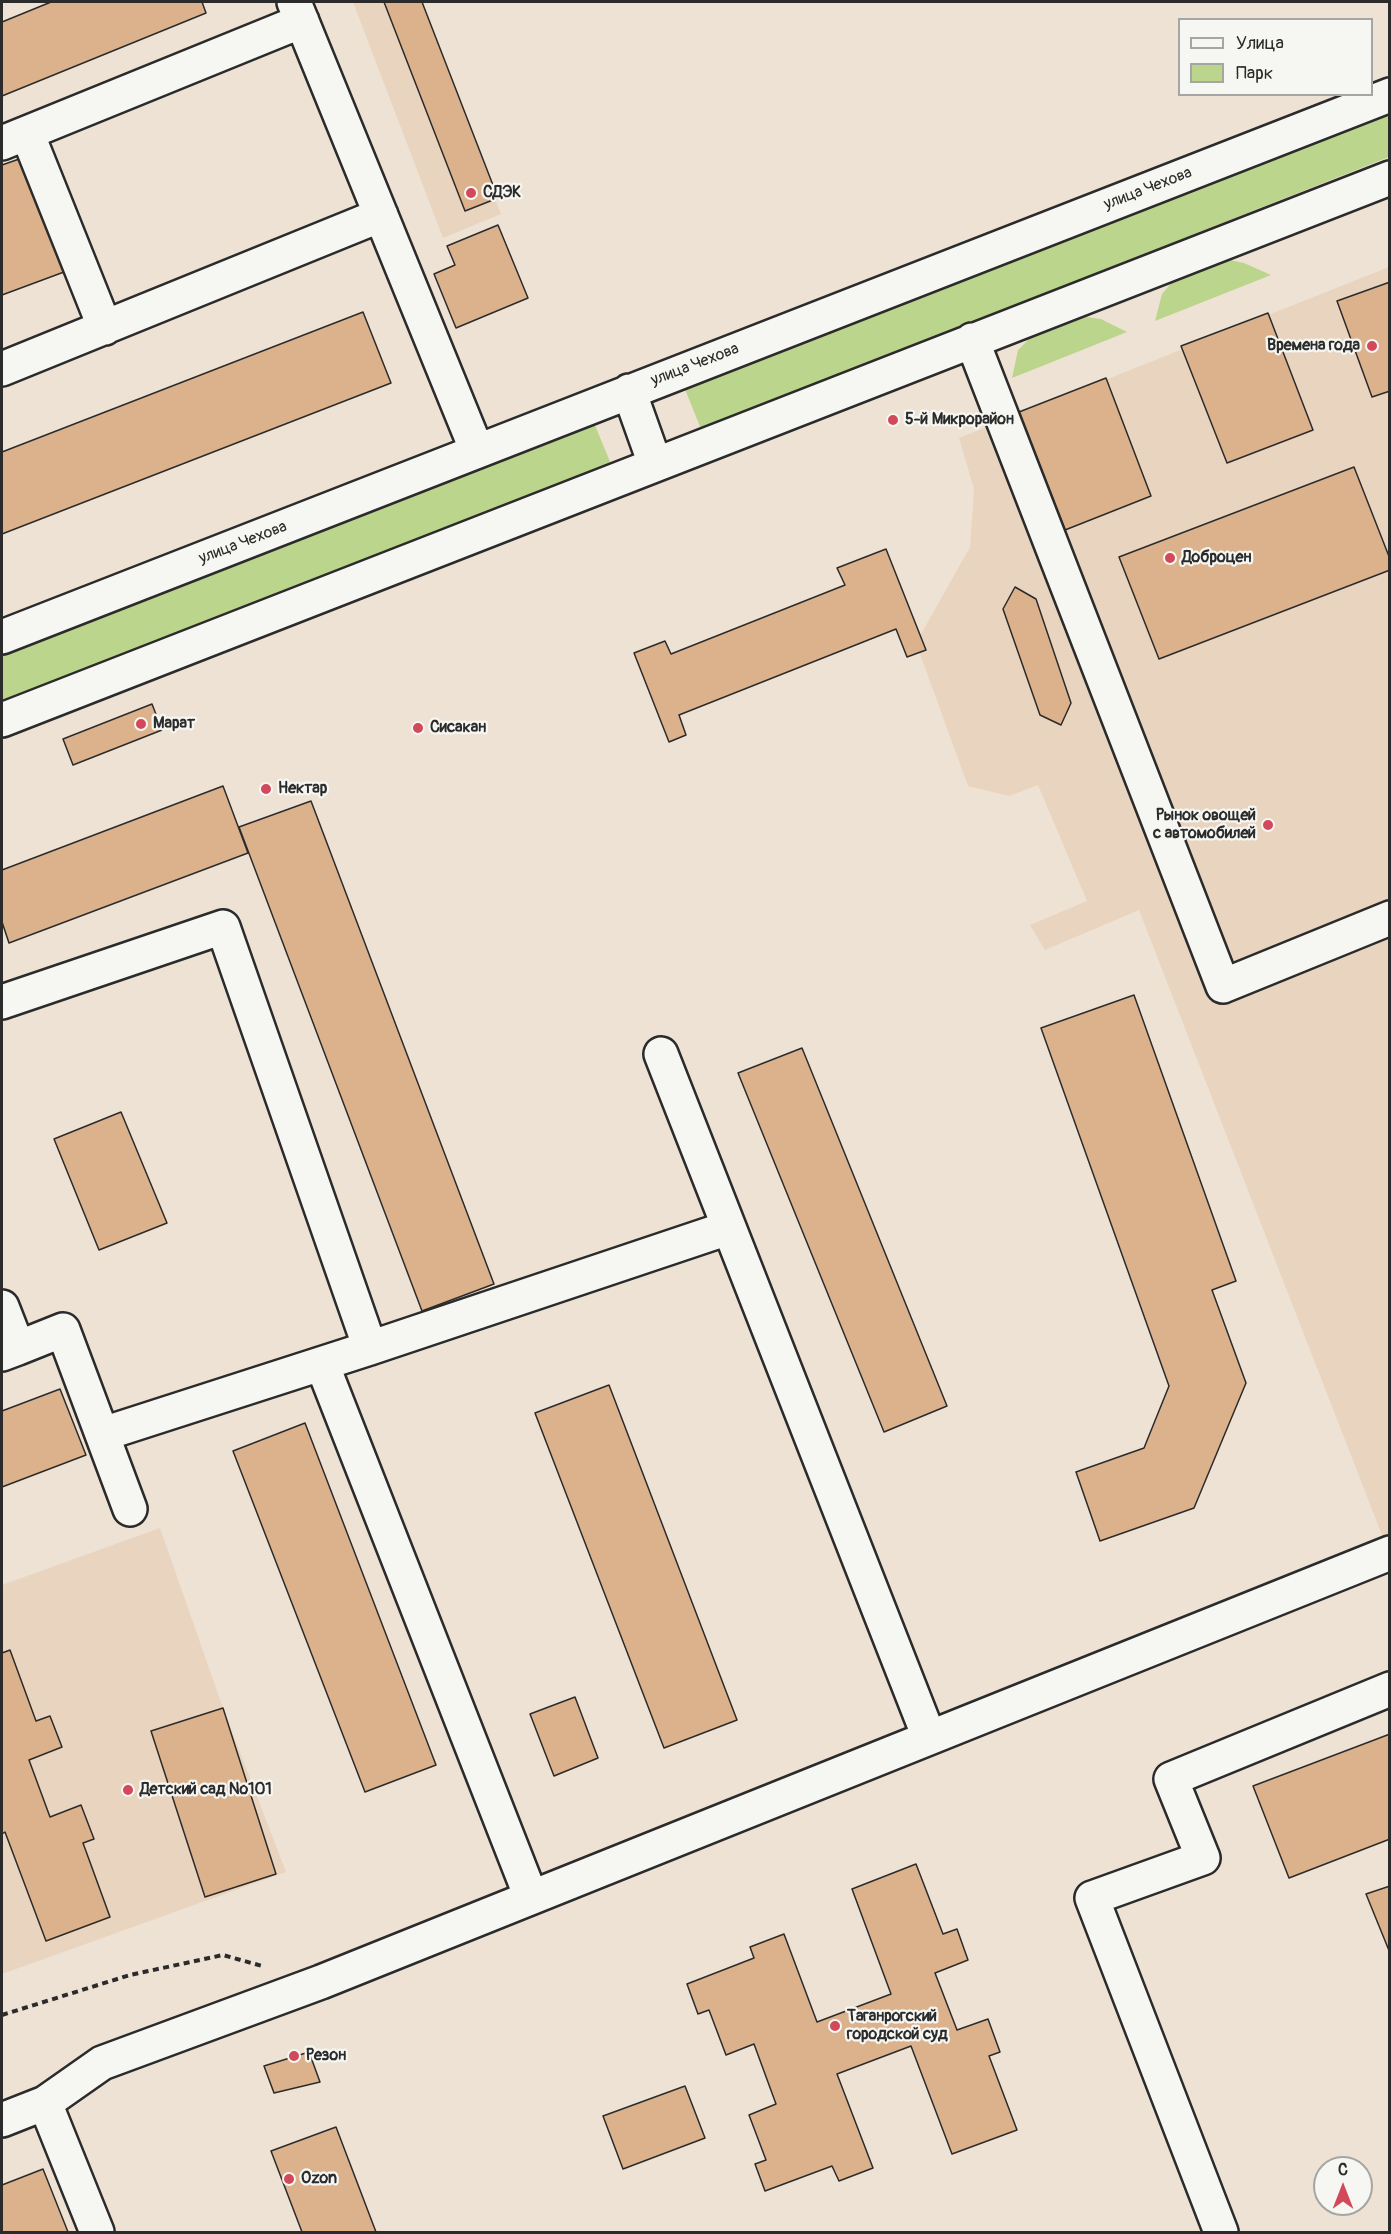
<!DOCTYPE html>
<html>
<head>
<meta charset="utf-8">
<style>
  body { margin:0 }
  #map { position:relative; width:1391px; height:2234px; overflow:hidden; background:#eee2d4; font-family:Pangolin,sans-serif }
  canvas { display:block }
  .frame { position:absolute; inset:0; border:3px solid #2b2b2b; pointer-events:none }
  .legend { position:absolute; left:1178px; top:18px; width:195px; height:78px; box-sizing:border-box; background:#f6f6f2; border:2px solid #a5a5a2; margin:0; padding:8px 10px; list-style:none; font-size:18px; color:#2b2b2b }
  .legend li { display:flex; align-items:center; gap:12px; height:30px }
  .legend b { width:30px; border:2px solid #a5a5a2 }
  .north { position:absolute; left:1313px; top:2156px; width:60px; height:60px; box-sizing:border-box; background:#f6f6f2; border:2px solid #a5a5a2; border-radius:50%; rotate:0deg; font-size:16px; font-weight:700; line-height:24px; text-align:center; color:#2b2b2b }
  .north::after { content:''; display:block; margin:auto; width:21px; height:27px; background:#d1495b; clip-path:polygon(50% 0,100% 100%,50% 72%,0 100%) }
</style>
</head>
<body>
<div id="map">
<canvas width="1391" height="2234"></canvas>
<div class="frame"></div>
<ul class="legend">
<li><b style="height:8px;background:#f6f6f2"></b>Улица</li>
<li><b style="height:16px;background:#bcd58c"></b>Парк</li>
</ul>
<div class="north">С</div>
</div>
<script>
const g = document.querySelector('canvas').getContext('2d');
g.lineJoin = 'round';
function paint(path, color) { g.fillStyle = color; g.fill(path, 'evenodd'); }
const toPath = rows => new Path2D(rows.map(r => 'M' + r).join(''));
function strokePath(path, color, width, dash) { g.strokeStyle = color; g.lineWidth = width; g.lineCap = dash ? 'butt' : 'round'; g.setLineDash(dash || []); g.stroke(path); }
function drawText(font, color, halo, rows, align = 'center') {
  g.font = font + ' Pangolin,sans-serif'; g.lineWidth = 4.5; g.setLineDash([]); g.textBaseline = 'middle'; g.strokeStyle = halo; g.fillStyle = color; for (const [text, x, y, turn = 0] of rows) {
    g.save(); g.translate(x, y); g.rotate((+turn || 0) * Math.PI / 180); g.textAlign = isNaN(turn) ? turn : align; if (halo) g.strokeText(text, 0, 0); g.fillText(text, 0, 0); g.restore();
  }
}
paint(toPath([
  [353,2,420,2,501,214,443,238],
  [1389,267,1389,1547,1387,1548,1139,910,1045,950,1030,925,1087,901,1038,785,1009,796,968,786,916,643,970,547,974,489,959,438],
  [160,1528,223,1708,286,1872,2,1974,2,1585]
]), '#e9d4bf');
paint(toPath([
  [1389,109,1389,157,701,429,684,387],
  [1230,260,1244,263,1271,275,1155,321,1162,294,1173,281],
  [1086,317,1101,319,1127,332,1012,378,1018,350,1030,338],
  [594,423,611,464,2,701,2,654]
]), '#bcd58c');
const building = toPath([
  [51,2,202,2,206,13,2,96,2,22,51,2],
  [384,2,422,2,498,198,465,211,384,2],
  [22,158,64,272,2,295,2,165,22,158],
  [498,225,528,298,456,328,434,274,455,265,447,246,498,225],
  [1390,282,1390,391,1372,397,1337,301,1390,282],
  [363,312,391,383,2,534,2,452,363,312],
  [1268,313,1313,430,1227,463,1181,346,1268,313],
  [1106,378,1151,496,1065,530,1019,412,1106,378],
  [1354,467,1390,559,1390,570,1159,659,1119,557,1354,467],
  [886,549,926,650,907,657,896,629,679,715,686,735,669,742,634,653,665,641,671,654,845,585,837,568,886,549],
  [1015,587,1036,599,1071,703,1061,725,1040,715,1003,609,1015,587],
  [152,704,162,730,73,765,63,739,152,704],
  [223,786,248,853,9,943,2,922,2,870,223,786],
  [311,801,494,1284,422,1311,239,827,311,801],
  [1134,995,1236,1281,1212,1290,1246,1383,1194,1508,1100,1541,1076,1472,1144,1448,1169,1386,1041,1028,1134,995],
  [802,1048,947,1406,884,1432,738,1073,802,1048],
  [121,1112,167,1223,99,1250,54,1139,121,1112],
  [609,1385,737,1720,664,1748,535,1413,609,1385],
  [60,1389,86,1455,2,1487,2,1411,60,1389],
  [305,1423,436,1765,365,1792,233,1451,305,1423],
  [10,1650,36,1721,50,1716,62,1747,29,1760,50,1817,81,1805,94,1839,83,1843,110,1917,46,1941,5,1832,2,1834,2,1653,10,1650],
  [575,1697,598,1758,554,1776,530,1714,575,1697],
  [223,1708,276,1874,205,1897,151,1731,223,1708],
  [1390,1734,1390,1839,1289,1878,1253,1786,1390,1734],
  [916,1864,943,1934,957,1929,968,1960,935,1973,957,2030,988,2019,1000,2052,989,2056,1017,2130,952,2154,911,2046,837,2074,873,2168,839,2181,832,2166,765,2191,755,2164,766,2160,749,2115,776,2104,754,2044,726,2055,709,2010,698,2014,687,1984,754,1958,750,1947,784,1934,817,2022,891,1994,852,1889,916,1864],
  [1390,1886,1390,1953,1366,1894,1390,1886],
  [309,2052,320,2082,274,2093,264,2066,309,2052],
  [685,2086,705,2138,623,2169,603,2116,685,2086],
  [336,2127,376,2232,302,2232,271,2151,336,2127],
  [43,2169,68,2232,2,2232,2,2185,43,2169]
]);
paint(building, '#dcb28d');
strokePath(building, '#2b2b2b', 1.5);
const minor = toPath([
  [294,2,477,451],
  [27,133,105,328],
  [2,143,302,21],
  [972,340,1223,986,1390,918],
  [2,369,381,215],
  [629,391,655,464],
  [2,637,1390,95],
  [2,720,1390,178],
  [2,1002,223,927,370,1348],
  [661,1054,929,1737],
  [2,1307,18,1348,2,1354],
  [18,1348,63,1330,130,1509],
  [322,1364,531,1897],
  [103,1434,370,1348,728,1228],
  [45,2103,102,2063,321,1982,1390,1553],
  [2,2120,45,2103,97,2232],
  [1221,2232,1092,1898,1203,1858,1171,1779,1390,1689]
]);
strokePath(minor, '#2b2b2b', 38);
strokePath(toPath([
  [2,2015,130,1975,223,1955,262,1966]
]), '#2b2b2b', 4, [6, 4.5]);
strokePath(minor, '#f6f6f2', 33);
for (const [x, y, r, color] of [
  [471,193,6,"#d1495b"],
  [1372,346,6,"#d1495b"],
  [893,420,6,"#d1495b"],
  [1170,558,6,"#d1495b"],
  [141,724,6,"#d1495b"],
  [418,728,6,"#d1495b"],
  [266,789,6,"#d1495b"],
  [1268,825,6,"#d1495b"],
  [128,1790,6,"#d1495b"],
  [835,2026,6,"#d1495b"],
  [294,2056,6,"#d1495b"],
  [289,2179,6,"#d1495b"]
]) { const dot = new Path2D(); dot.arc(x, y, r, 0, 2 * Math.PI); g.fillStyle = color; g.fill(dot); strokePath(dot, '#f6f6f2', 2); }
drawText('16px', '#2b2b2b', '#f6f6f2', [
  ["улица Чехова",1148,189,-21],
  ["улица Чехова",695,365,-21],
  ["улица Чехова",243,543,-21]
]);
drawText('bold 16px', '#2b2b2b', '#f6f6f2', [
  ["СДЭК",483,193],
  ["Времена года",1360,346,"right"],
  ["5-й Микрорайон",905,420],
  ["Доброцен",1182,558],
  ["Марат",153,724],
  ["Сисакан",430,728],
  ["Нектар",278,789],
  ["Рынок овощей",1256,816,"right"],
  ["с автомобилей",1256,834,"right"],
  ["Детский сад №101",140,1790],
  ["Таганрогский",847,2017],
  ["городской суд",847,2035],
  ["Резон",306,2056],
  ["Ozon",301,2179]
], 'left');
</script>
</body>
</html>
